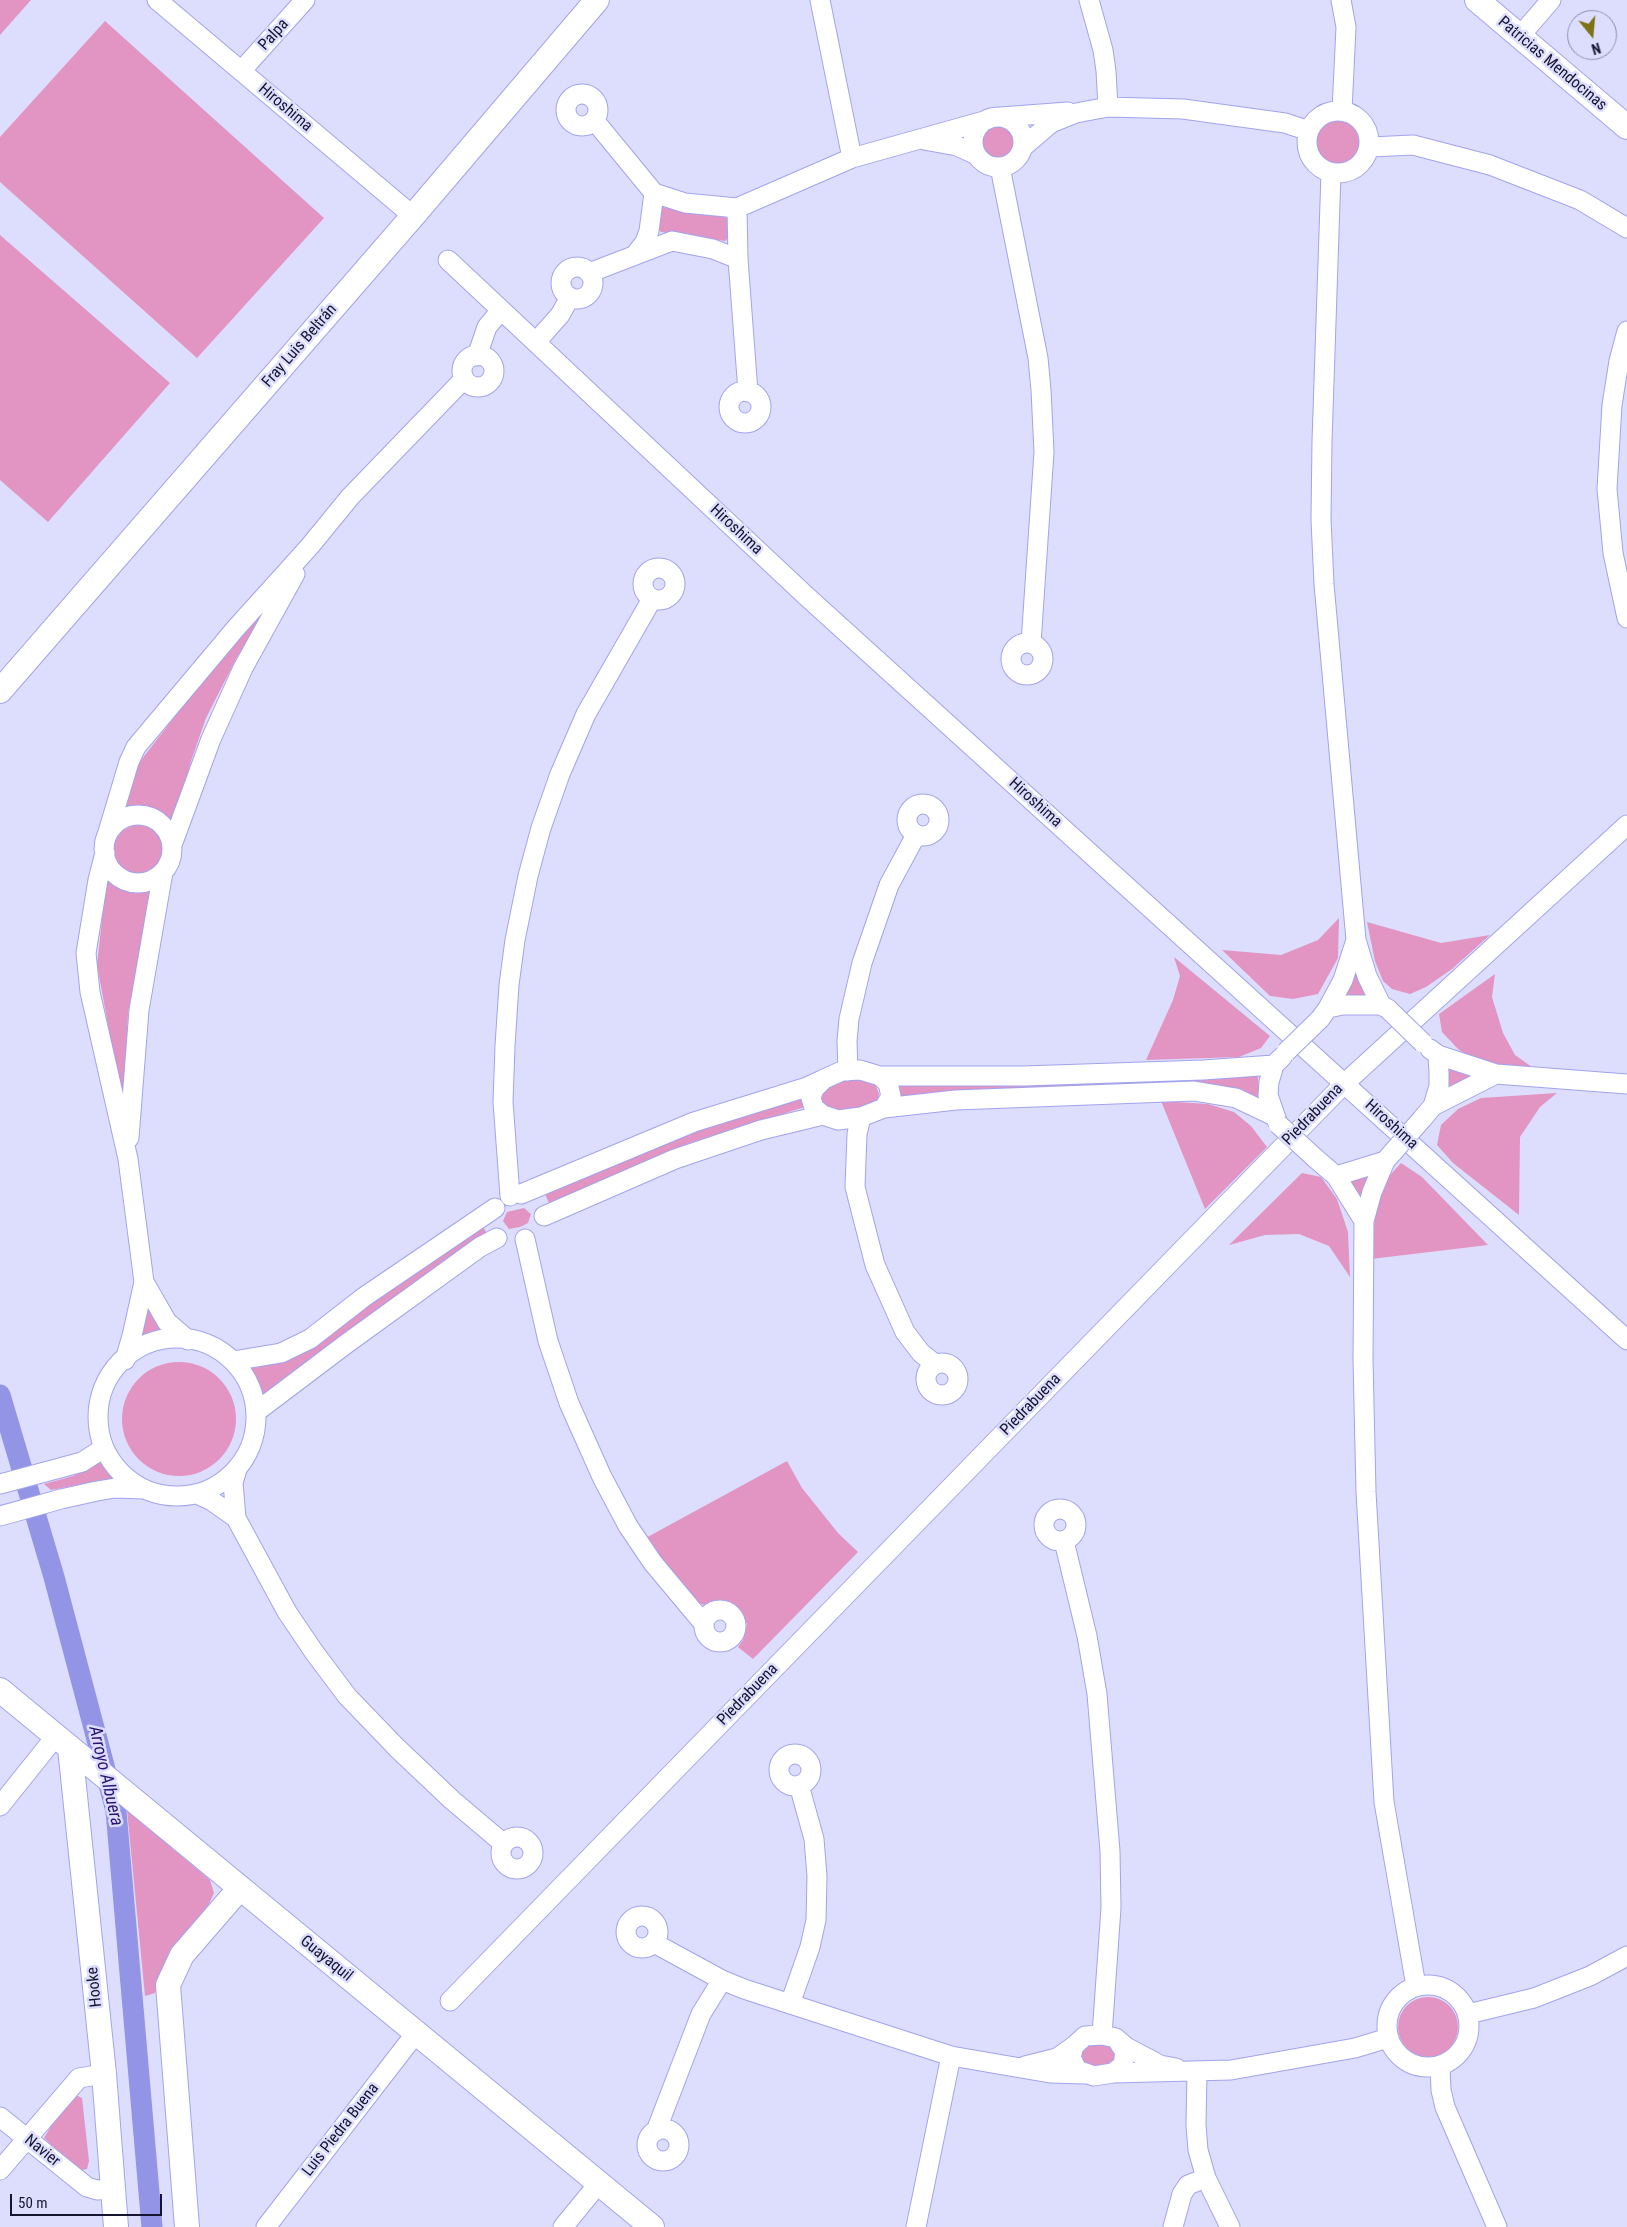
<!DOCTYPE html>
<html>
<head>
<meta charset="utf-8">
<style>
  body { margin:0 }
  #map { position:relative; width:1627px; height:2227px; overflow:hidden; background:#dddefd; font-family:"Roboto Condensed",sans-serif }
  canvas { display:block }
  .north { position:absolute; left:1567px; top:10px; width:50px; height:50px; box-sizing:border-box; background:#dddefd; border:1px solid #8d8eab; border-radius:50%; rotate:163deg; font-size:14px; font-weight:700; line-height:20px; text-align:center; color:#161530 }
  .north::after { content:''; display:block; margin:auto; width:18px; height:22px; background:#7d7214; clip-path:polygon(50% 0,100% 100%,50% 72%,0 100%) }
  .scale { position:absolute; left:10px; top:2194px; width:152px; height:22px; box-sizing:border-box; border:2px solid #161530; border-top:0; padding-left:6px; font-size:15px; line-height:18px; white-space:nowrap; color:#161530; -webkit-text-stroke:4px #dddefd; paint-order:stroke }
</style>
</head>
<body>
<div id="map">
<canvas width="1627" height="2227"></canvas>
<div class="north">N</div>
<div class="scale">50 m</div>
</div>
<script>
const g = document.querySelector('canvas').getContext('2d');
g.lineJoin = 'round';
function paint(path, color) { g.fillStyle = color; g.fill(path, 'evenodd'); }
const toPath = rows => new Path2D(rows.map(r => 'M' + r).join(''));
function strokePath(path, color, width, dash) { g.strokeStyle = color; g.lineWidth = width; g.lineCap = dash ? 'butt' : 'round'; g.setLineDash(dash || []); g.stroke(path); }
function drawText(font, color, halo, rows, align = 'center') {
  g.font = font + ' "Roboto Condensed",sans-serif'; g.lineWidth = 5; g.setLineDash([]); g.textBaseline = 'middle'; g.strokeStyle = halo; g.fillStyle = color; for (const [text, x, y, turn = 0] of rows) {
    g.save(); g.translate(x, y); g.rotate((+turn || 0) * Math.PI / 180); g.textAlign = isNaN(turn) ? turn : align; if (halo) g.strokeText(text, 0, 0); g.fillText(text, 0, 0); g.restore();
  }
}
paint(toPath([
  [0,0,31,0,0,35],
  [105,21,324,218,197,358,0,182,0,137],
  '1315 144a23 23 0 1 1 46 0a23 23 0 1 1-46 0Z',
  '981 143a17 17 0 1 1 34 0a17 17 0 1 1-34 0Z',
  [662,207,716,214,727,218,731,229,730,236,725,241,661,232,657,227,657,212],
  [0,235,170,383,48,522,0,480],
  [269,606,237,657,206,718,191,761,174,827,154,812,139,809,122,812,138,764,214,666],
  '114 850a25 25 0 1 1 50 0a25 25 0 1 1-50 0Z',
  [107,874,111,883,121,887,132,889,154,887,128,1013,124,1112,97,965],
  [1339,918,1338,958,1318,994,1293,999,1270,996,1222,950,1281,955,1318,940],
  [1367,922,1441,943,1490,935,1452,969,1426,987,1410,994,1392,989,1383,981,1375,961],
  [1174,957,1270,1036,1261,1048,1239,1057,1146,1060,1173,1000,1180,976],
  [1357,965,1368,997,1345,998],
  [1495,974,1492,997,1503,1033,1515,1055,1539,1072,1501,1068,1472,1058,1458,1049,1442,1032,1439,1014],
  [1445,1066,1478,1077,1441,1092],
  [1258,1073,1259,1099,897,1100,897,1085],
  [852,1077,875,1083,879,1094,877,1102,869,1107,834,1112,820,1101,824,1087],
  [1557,1093,1540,1107,1520,1137,1519,1215,1453,1163,1437,1145,1441,1125,1458,1109,1481,1098],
  [806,1097,808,1106,687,1144,549,1203,545,1194,684,1135,748,1113],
  [1161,1101,1208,1104,1234,1112,1251,1126,1267,1147,1205,1209],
  [1401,1163,1422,1177,1488,1245,1371,1259,1374,1225,1379,1199,1390,1175],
  [1302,1173,1321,1177,1337,1199,1348,1232,1350,1277,1329,1246,1299,1234,1265,1235,1229,1245],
  [1370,1175,1358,1201,1349,1181],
  [524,1208,531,1214,528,1223,520,1227,509,1229,503,1221,507,1212],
  [483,1226,487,1234,338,1338,302,1365,260,1403,255,1385,244,1368,267,1365,298,1356,365,1307],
  [146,1295,167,1333,142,1338,140,1327],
  '122 1419a57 57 0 1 1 114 0a57 57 0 1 1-114 0Z',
  [101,1461,119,1484,93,1482,51,1490,44,1484,73,1476],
  [787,1461,802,1488,838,1533,858,1552,753,1659,738,1647,743,1640,747,1624,736,1608,729,1603,717,1602,704,1605,693,1601,642,1540],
  [127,1810,210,1880,214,1893,208,1906,166,1960,155,1993,145,1996],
  '1398 2027a30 30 0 1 1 60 0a30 30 0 1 1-60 0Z',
  [1086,2041,1108,2042,1120,2057,1101,2070,1080,2063,1079,2047],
  [76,2095,82,2098,89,2161,87,2169,78,2171,44,2138,69,2096]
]), '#e294c3');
strokePath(toPath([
  [0,1395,54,1577,116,1811,152,2227]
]), '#9494e6', 21);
const minor = toPath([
  [157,0,413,216],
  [820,0,852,158],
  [1089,0,1103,50,1106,71,1108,107],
  [1341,0,1346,27,1342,111],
  [1520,36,1551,0],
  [242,70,305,0],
  '566 110a16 16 0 1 1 32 0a16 16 0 1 1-32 0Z',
  '1307 142a31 31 0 1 1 62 0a31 31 0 1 1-62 0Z',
  [1001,117,1068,112],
  '973 142a25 25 0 1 1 50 0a25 25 0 1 1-50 0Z',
  [594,120,654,193,685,203,737,208],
  [924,140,957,146,977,155],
  [1023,147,1051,123,1076,113,1108,107,1183,109,1285,123,1309,131],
  [1370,147,1413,145,1490,165,1580,200,1627,228],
  [1000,167,1038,358,1041,390,1044,452,1031,643],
  [1331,173,1322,441,1321,520,1324,584,1356,940,1367,976,1381,1005],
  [635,255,645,242,649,231,654,193],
  [738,259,748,392],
  [448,260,804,594,1627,1340],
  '561 283a16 16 0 1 1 32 0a16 16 0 1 1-32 0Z',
  [589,273,672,241,713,249,738,259,737,208,852,158,984,121],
  [1627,331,1619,361,1612,405,1607,489,1613,553,1627,618],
  [536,342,560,315,570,297],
  '462 371a16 16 0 1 1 32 0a16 16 0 1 1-32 0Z',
  [477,356,487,327,501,310],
  '729 407a16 16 0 1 1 32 0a16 16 0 1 1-32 0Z',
  '643 584a16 16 0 1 1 32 0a16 16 0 1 1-32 0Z',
  '1011 659a16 16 0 1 1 32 0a16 16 0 1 1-32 0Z',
  '907 820a16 16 0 1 1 32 0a16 16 0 1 1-32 0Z',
  '104 849a34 34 0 1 1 68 0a34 34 0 1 1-68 0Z',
  [108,832,129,762,136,747,236,628,310,546,350,497,464,379],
  [172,845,211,739,243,668,295,574],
  [105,853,98,880,86,953,90,992,128,1159,144,1282,132,1336,125,1360],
  [1328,1008,1343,980,1356,940],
  [1320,1019,1328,1008,1343,1005,1381,1005,1388,1009],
  [1430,1049,1438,1055,1439,1073,1439,1086,1433,1106],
  [860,1070,880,1076,888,1083,891,1096,884,1108,861,1117,838,1120,823,1115,814,1108,811,1098,814,1089,824,1079,842,1071,860,1070],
  [848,1071,847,1041,849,1019,862,963,889,885,916,835],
  [1496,1074,1627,1084],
  [880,1076,1024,1076,1203,1070,1274,1065],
  [884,1108,956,1100,1194,1091,1236,1098,1274,1116],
  [861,1117,857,1134,855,1187,875,1265,905,1332,921,1353,935,1364],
  [1422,1119,1433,1106,1496,1074,1438,1055],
  [1277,1121,1268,1095,1269,1082,1274,1065,1282,1057],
  [129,1138,139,1010,163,872],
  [1393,1152,1385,1161,1372,1192,1364,1221,1363,1360,1366,1492,1384,1802,1416,1986],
  [1315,1158,1336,1176,1385,1161],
  [1336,1176,1364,1221],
  [521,1194,694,1122,807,1087,824,1079],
  [510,1196,503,1102,505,1046,509,985,515,940,528,876,541,828,560,774,586,714,652,599],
  [544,1216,675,1159,761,1130,823,1115],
  [525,1239,548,1341,569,1403,602,1477,628,1526,653,1563,704,1624],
  [144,1282,167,1322,188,1340],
  '98 1417a79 79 0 1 1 158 0a79 79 0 1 1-158 0Z',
  [233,1361,281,1353,310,1339,364,1297,495,1208],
  '926 1379a16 16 0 1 1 32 0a16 16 0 1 1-32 0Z',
  [256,1412,346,1344,480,1247,497,1238],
  [237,1469,233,1483,236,1518,287,1612,314,1652,347,1696,397,1748,452,1800,504,1844],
  [0,1484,82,1462,104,1448],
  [197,1494,212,1501,236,1518],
  '1044 1525a16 16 0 1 1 32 0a16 16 0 1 1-32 0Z',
  [0,1516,61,1499,97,1491,115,1488,143,1489],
  [1064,1541,1087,1636,1097,1694,1110,1851,1111,1908,1102,2035],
  '704 1626a16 16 0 1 1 32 0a16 16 0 1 1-32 0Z',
  '779 1770a16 16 0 1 1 32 0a16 16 0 1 1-32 0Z',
  [0,1806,56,1736],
  '501 1853a16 16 0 1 1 32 0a16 16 0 1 1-32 0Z',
  '626 1932a16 16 0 1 1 32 0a16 16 0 1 1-32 0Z',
  [654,1943,722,1980,744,1989,951,2056,1050,2073,1085,2074],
  '1387 2026a41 41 0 1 1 82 0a41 41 0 1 1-82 0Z',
  [450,2001,1345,1083,1627,825],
  [790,2004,810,1947,816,1920,817,1876,814,1839,799,1785],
  [1468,2014,1534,1998,1590,1976,1627,1956],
  [1102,2035,1116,2038,1125,2052,1123,2065,1113,2073,1094,2076,1077,2070,1071,2057,1074,2046,1085,2036,1102,2035],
  [1118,2040,1126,2047,1160,2065,1176,2068],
  [1025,2066,1057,2058,1074,2046],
  [1440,2066,1441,2090,1445,2107,1497,2227],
  [1197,2072,1196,2125,1198,2150,1206,2178,1230,2227],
  [1113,2073,1231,2070,1355,2048,1388,2038],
  [0,2117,87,2187,97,2190,113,2189],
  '647 2145a16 16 0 1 1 32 0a16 16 0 1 1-32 0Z',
  [656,2131,701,2014,722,1980],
  [0,2170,79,2078,104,2074],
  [266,2227,416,2033],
  [563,2227,599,2183],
  [916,2227,951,2056],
  [1173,2227,1182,2194,1188,2185,1206,2178]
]);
const tertiary = toPath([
  [1477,0,1627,127],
  [0,691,413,216,597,0],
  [0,1690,652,2227],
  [70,1748,104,2074,116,2227],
  [187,2227,168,1985,182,1955,240,1888]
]);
strokePath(minor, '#a2a3ec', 21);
strokePath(tertiary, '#a2a3ec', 26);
strokePath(minor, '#fff', 19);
strokePath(tertiary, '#fff', 24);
const minorBridge = toPath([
  [1388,1009,1423,1043],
  [1286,1052,1320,1019],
  [1278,1124,1315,1158],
  [1393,1152,1422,1119]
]);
strokePath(minorBridge, '#a2a3ec', 21, []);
strokePath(minorBridge, '#fff', 19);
drawText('16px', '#161530', '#dddefd', [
  ["Palpa",274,35,-48],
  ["Patricias Mendocinas",1552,64,40],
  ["Hiroshima",285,108,40],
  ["Fray Luis Beltrán",300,346,-49],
  ["Hiroshima",736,530,43],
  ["Hiroshima",1035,803,42],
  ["Piedrabuena",1313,1115,-46],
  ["Hiroshima",1391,1125,42],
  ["Piedrabuena",1031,1405,-46],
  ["Piedrabuena",748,1695,-46],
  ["Guayaquil",326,1959,39],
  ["Hooke",95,1987,-96],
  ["Luis Piedra Buena",341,2130,-52],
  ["Navier",42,2151,39]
]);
drawText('italic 18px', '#291473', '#dddefd', [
  ["Arroyo Albuera",105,1776,77]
]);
</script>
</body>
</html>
